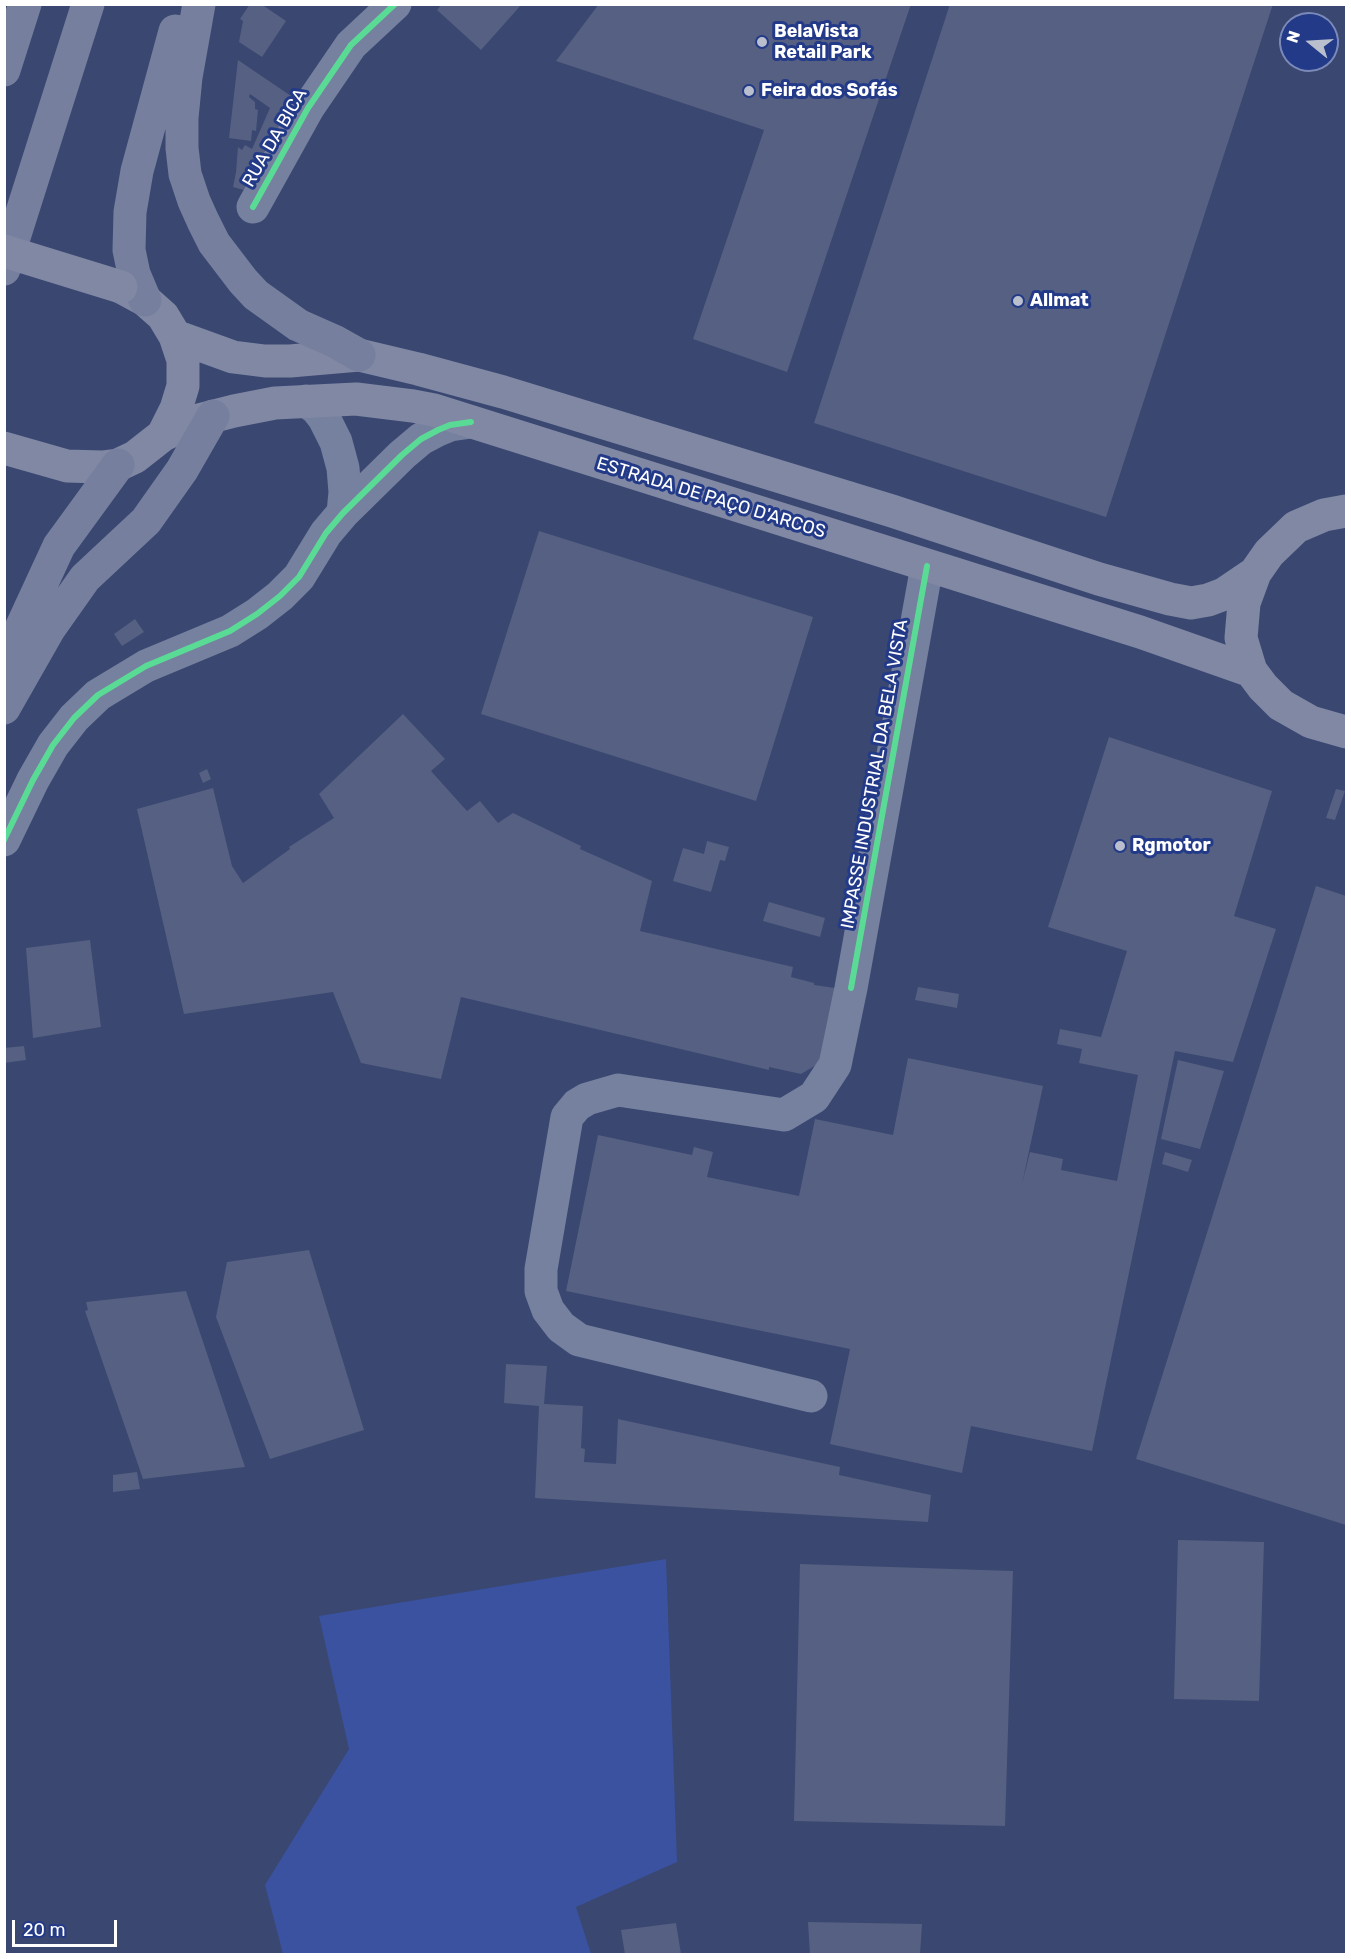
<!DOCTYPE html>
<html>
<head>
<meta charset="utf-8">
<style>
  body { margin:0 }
  #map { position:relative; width:1351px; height:1959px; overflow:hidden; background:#3a4771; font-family:Rubik,sans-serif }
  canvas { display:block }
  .frame { position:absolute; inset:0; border:6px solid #fff; pointer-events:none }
  .north { position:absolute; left:1279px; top:12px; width:60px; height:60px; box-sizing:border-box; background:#233a88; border:2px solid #7b89b8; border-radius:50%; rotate:288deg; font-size:16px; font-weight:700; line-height:24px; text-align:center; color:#fff }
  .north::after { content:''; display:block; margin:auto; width:21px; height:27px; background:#babfcd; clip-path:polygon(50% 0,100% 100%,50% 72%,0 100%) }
  .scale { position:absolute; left:12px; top:1920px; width:105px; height:27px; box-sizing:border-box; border:3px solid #fff; border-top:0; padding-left:8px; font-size:18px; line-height:21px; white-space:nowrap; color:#fff; -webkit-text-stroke:4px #233a88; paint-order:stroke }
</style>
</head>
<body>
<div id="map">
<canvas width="1351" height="1959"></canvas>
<div class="frame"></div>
<div class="north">N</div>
<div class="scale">20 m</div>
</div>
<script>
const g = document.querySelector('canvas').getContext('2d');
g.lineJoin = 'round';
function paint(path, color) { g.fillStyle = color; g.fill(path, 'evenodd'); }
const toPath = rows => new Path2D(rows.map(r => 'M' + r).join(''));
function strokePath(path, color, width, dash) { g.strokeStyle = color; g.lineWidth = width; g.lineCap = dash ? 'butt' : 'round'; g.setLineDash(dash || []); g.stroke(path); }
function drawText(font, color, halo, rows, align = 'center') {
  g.font = font + ' Rubik,sans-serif'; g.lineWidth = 6; g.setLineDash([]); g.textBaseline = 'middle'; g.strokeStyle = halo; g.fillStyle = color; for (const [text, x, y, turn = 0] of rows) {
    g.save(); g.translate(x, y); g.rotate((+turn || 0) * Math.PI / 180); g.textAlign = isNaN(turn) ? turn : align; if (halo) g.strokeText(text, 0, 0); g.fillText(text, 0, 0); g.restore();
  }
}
paint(toPath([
  [666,1559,677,1862,576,1907,591,1954,283,1954,265,1885,349,1749,319,1616]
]), '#3a52a0');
paint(toPath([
  [250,4,261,4,286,21,262,57,239,42,243,21,240,19],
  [442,4,522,4,481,50,437,10],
  [599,4,911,4,787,372,693,339,764,130,556,61],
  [950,4,1273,4,1106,517,814,423],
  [238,60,297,100,244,190,233,187,236,172,238,147,242,150,245,145,252,149,270,108,250,94,249,97,255,102,255,109,258,110,256,131,252,130,251,141,229,138],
  [539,531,813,617,756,801,481,714],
  [135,619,144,632,122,646,114,634],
  [403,714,445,759,431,771,467,811,480,801,498,823,513,813,581,846,580,849,652,881,640,931,793,967,791,977,814,983,814,985,835,988,823,1061,801,1074,769,1067,769,1070,461,997,441,1079,361,1063,333,992,184,1014,137,809,213,788,232,866,243,883,290,849,289,847,334,818,319,794],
  [1109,737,1272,791,1234,916,1276,929,1233,1062,1175,1051,1092,1451,971,1426,962,1473,830,1444,850,1349,566,1291,598,1135,692,1155,694,1147,713,1152,707,1177,799,1196,815,1119,893,1135,908,1058,1043,1086,1022,1184,1030,1152,1063,1159,1061,1170,1117,1181,1138,1075,1079,1063,1082,1049,1057,1044,1060,1029,1101,1037,1127,951,1048,927],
  [207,769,211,779,203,783,199,773],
  [1336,789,1345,791,1335,820,1326,818],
  [707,841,729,847,725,861,720,860,711,892,673,881,683,848,704,854],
  [1316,886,1346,896,1346,1525,1136,1459],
  [769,902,825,918,820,937,763,921],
  [90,940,101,1027,33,1038,26,948],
  [918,987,959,994,957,1008,915,1000],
  [24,1046,26,1060,4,1063,4,1048],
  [1178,1060,1224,1071,1200,1149,1161,1139],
  [1165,1152,1192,1160,1188,1172,1162,1164],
  [309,1250,364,1430,270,1459,216,1317,227,1262],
  [186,1291,245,1467,143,1479,85,1311,88,1310,86,1302],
  [506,1364,547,1366,544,1404,583,1406,581,1448,585,1449,584,1462,616,1464,618,1419,840,1467,839,1475,931,1495,928,1522,535,1498,539,1406,504,1403],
  [137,1472,140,1489,113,1492,113,1475],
  [1178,1540,1264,1542,1259,1701,1174,1699],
  [800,1564,1013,1571,1005,1826,794,1821],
  [808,1922,922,1924,920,1954,810,1954],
  [676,1923,681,1954,625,1954,621,1930]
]), '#566082');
strokePath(toPath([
  [253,207,308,108,351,45,395,4],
  [306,401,317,409,324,418,336,442,343,468,345,492,343,513],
  [4,840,33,780,53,745,74,718,98,695,146,666,230,631,257,614,280,596,299,577,326,533,343,513,402,455,421,439,438,430,450,425,471,422],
  [811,1396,579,1340,561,1327,548,1310,541,1291,541,1269,567,1117,577,1105,587,1099,618,1090,784,1115,814,1097,835,1065,851,988,927,566]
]), '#76809f', 33);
strokePath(toPath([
  [121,287,145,300,163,316,175,336,183,360,183,386,176,409,163,435],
  [175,336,233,357,265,361,290,361,359,355,418,369,503,392,892,511,1099,579,1170,599,1191,603,1208,600,1224,594,1255,573],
  [4,448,67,466,102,467,118,465,135,457,163,435,191,422,234,411,275,403,356,399,413,406,434,410,1140,632,1251,671],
  [1346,511,1324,515,1296,527,1269,553,1255,573,1244,603,1241,638,1251,671,1263,687,1281,705,1311,722,1346,732]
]), '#8088a4', 33);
strokePath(toPath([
  [199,4,186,77,182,118,182,148,185,174,194,201,203,221,214,243,243,281,256,295,298,325,334,341,359,355],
  [4,70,25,4],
  [4,269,88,4],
  [145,300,134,274,129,250,130,212,137,171,175,31],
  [4,665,59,546,118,465],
  [4,708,49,629,85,578,146,521,182,470,213,416]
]), '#767f9d', 33);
strokePath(toPath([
  [4,251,121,287]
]), '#8088a4', 33);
strokePath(toPath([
  [253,207,308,108,351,45,395,4],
  [4,840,33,780,53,745,74,718,98,695,146,666,230,631,257,614,280,596,299,577,326,533,343,513,402,455,421,439,438,430,450,425,471,422],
  [851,988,927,566]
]), '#5adb95', 6);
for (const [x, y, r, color] of [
  [762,42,6,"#babfcd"],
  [749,91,6,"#babfcd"],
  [1018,301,6,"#babfcd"],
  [1120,846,6,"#babfcd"]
]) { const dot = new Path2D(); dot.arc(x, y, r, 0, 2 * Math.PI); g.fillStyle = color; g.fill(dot); strokePath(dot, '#233a88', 2); }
drawText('bold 18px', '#fff', '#233a88', [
  ["BelaVista",774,32],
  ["Retail Park",774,53],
  ["Feira dos Sofás",761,91],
  ["Allmat",1030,301],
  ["Rgmotor",1132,846]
], 'left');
drawText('18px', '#fff', '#233a88', [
  ["RUA DA BICA",275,138,-60],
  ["ESTRADA DE PAÇO D'ARCOS",711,498,17],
  ["IMPASSE INDUSTRIAL DA BELA VISTA",875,774,-80]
]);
</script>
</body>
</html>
